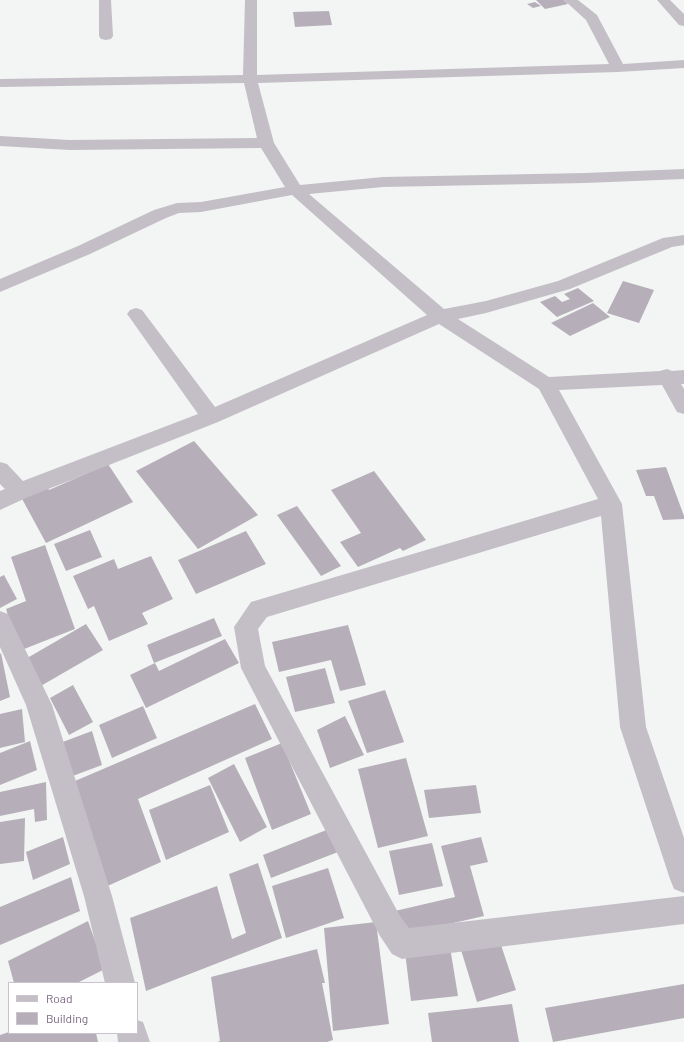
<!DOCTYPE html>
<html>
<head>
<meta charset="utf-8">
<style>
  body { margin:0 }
  #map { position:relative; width:684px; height:1042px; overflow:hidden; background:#f2f5f3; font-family:Barlow,sans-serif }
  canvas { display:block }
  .legend { position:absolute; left:8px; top:982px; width:130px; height:52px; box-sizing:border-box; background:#fff; border:1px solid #cac2cc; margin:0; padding:5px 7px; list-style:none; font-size:12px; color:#7a6780 }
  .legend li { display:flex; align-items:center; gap:8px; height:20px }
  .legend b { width:20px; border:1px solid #cac2cc }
</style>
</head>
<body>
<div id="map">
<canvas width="684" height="1042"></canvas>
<ul class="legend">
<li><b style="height:5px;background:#c4bfc6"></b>Road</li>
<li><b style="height:11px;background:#b6afb9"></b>Building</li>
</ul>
</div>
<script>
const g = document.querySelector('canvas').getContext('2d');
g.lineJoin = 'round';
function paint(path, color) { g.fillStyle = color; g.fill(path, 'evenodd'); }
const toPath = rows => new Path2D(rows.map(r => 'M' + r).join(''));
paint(toPath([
  [536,0,564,0,568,4,545,9],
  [535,2,541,6,533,8,527,4],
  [329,11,332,25,295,27,293,12],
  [623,281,654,290,639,323,607,313],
  [578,288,594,301,557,317,540,302,555,296,562,302,570,299,564,294],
  [593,303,610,317,570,336,551,323],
  [194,441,258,515,198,549,136,471],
  [108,464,133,502,46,543,21,497,47,486,49,490],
  [666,467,684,516,684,519,663,520,654,496,646,496,636,470],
  [374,471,426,540,403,551,400,548,358,567,340,542,361,533,331,490],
  [297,506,341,566,321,576,277,515],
  [90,530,102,557,66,571,54,544],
  [246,531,266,564,196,594,178,560],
  [45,545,75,629,19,651,6,609,26,601,11,557],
  [151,556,173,599,142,613,148,624,109,641,94,606,88,609,73,576,114,559,118,569],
  [4,575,17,599,0,608,0,577],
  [214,618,222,636,154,663,147,645],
  [86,624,103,650,39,687,22,661],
  [348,625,366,685,340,691,331,660,279,672,272,642],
  [225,639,239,663,146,708,130,675,155,663,159,671],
  [1,653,10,697,0,701,0,654],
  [325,668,335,703,295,712,286,677],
  [73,685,93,722,69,735,50,698],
  [385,690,404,742,367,753,348,701],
  [255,704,272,739,138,799,161,862,103,888,68,784],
  [143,706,157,738,112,758,99,725],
  [22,709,25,742,0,748,0,714],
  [345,716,364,755,330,768,317,730],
  [92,731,102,765,70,777,60,743],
  [30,741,37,770,0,785,0,753],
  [282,743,311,814,272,830,245,758],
  [406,758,428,836,378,848,358,769],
  [234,764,267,827,240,842,208,778],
  [46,782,47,820,35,822,34,809,0,816,0,792],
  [210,785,229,832,166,860,149,810],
  [476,785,481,813,429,818,424,790],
  [25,818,24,861,0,864,0,822],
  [329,829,338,852,271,878,263,855],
  [63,837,70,864,33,880,26,852],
  [481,837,488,862,470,866,484,916,401,935,395,911,455,897,441,846],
  [432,843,443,886,399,895,389,851],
  [258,863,282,938,146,991,130,918,217,886,232,939,246,933,229,874],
  [328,868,344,918,286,938,272,886],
  [71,877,80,911,0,945,0,907],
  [88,921,105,969,77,983,14,983,8,961],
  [376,922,389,1024,333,1031,324,928],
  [499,939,516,990,477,1002,461,950],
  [450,947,458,996,411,1001,405,952],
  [317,949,325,983,322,983,333,1040,327,1042,217,1042,220,1041,211,977],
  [684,984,684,1018,553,1042,545,1008],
  [512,1004,519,1042,432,1042,428,1013],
  [9,1032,96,1033,98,1042,0,1042,0,1035]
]), '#b6afb9');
paint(toPath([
  [99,0,111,0,113,36,111,39,106,40,101,39,99,36,99,0],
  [245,0,257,0,257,75,609,64,586,20,564,0,578,0,597,15,623,64,684,60,684,68,618,72,258,83,274,143,300,185,383,177,585,173,684,169,684,179,585,183,383,187,309,194,444,309,486,301,558,281,663,238,684,235,684,245,672,247,570,289,486,313,458,319,549,377,660,371,667,369,672,371,684,370,684,384,681,384,684,389,684,414,677,412,662,385,559,390,622,504,646,727,684,838,684,893,674,889,670,879,620,727,601,516,267,617,258,629,265,666,400,916,409,928,684,896,684,924,402,959,392,954,380,936,241,668,234,627,251,602,598,499,539,389,439,324,218,422,28,497,0,510,0,491,5,489,0,484,0,462,7,464,23,481,198,414,130,318,127,314,130,310,136,308,142,310,215,407,427,315,292,195,201,212,179,213,166,218,90,254,0,292,0,279,78,246,154,210,177,203,201,202,285,187,261,148,70,150,0,146,0,136,70,140,257,138,244,83,0,87,0,79,243,75,245,0],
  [657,0,670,0,684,14,684,26,679,25,657,0],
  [0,611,8,614,52,705,112,896,135,983,105,983,84,896,26,705,0,647,0,611],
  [137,1020,143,1022,150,1042,118,1042,117,1033,137,1033,137,1020]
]), '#c4bfc6');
</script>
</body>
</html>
